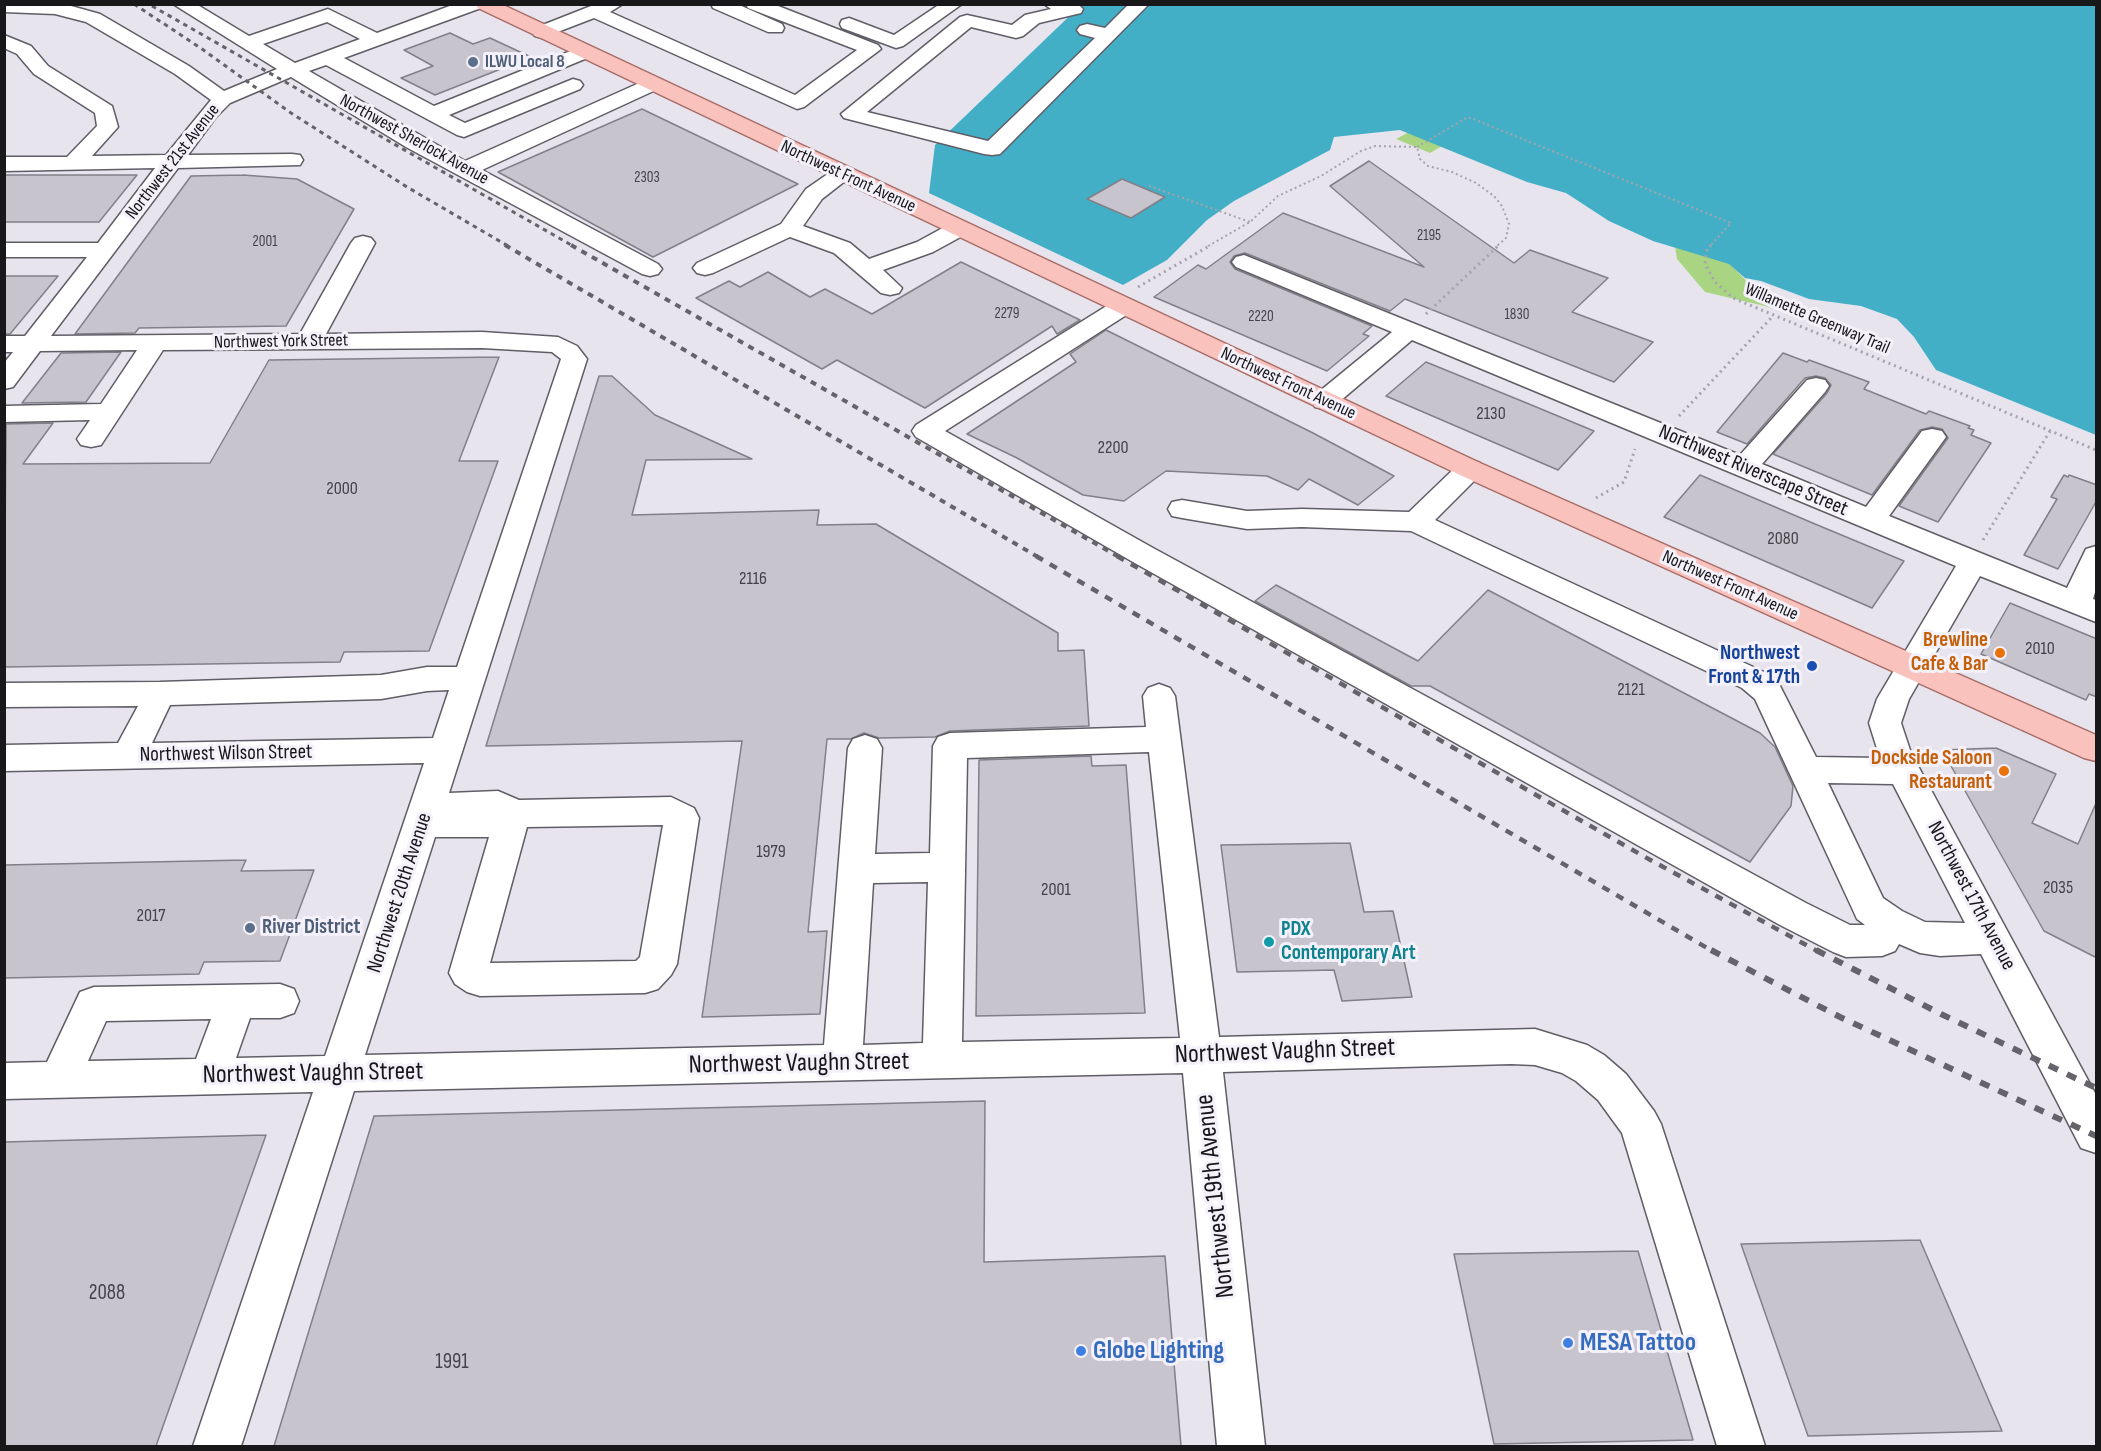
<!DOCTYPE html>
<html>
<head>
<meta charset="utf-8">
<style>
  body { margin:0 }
  #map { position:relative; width:2101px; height:1451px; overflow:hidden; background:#e7e4ee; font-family:"Sofia Sans Condensed",sans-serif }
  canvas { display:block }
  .frame { position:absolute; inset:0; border:6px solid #18171a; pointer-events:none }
</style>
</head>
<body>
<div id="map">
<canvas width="2101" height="1451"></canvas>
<div class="frame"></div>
</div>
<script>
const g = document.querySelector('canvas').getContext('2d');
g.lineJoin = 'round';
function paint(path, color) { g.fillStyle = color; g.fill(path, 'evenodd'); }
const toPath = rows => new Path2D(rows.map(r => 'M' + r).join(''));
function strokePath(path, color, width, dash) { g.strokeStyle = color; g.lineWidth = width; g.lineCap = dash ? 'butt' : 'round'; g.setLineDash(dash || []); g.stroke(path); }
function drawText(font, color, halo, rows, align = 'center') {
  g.font = font + ' "Sofia Sans Condensed",sans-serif'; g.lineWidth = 6; g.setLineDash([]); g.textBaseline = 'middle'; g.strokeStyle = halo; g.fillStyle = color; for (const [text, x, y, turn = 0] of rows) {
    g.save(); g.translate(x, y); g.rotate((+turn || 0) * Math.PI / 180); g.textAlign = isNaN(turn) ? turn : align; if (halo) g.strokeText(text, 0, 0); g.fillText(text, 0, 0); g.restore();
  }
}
paint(toPath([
  [1466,102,1729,263,1773,308,1705,292,1677,259,1675,246,1463,134,1430,153,1396,139]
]), '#a9d583');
paint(toPath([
  [1081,5,2096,5,2096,435,1936,370,1914,337,1897,319,1861,306,1809,299,1761,281,1745,278,1729,264,1653,241,1609,221,1566,193,1527,182,1400,130,1334,137,1330,150,1234,201,1207,220,1167,260,1123,285,929,193,935,145]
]), '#43afc7');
const building = toPath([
  [450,33,473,44,490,38,531,57,435,95,401,78,433,66,404,50,450,33],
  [642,109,798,184,653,257,498,172,642,109],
  [1369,161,1514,263,1530,250,1608,278,1572,312,1653,342,1614,382,1405,299,1390,311,1245,253,1234,256,1230,262,1235,269,1372,326,1363,334,1369,336,1327,371,1154,297,1198,265,1206,269,1283,213,1424,267,1330,186,1369,161],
  [4,175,137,175,99,222,4,222,4,175],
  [243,175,297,179,354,209,286,326,139,328,135,333,75,334,191,176,243,175],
  [1122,179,1165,197,1131,218,1087,199,1122,179],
  [961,262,1080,320,1057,334,1052,326,925,408,837,360,822,369,696,298,729,281,740,287,768,272,810,297,825,289,872,314,961,262],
  [4,276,58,276,10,334,4,334,4,276],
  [1106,330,1313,433,1394,476,1358,505,1309,479,1298,490,1267,476,1166,471,1124,501,1083,495,1017,458,967,434,1076,362,1070,354,1106,330],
  [121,352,86,402,22,403,61,353,121,352],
  [1783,353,1807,362,1809,360,1869,382,1864,389,1926,414,1929,411,1970,426,1968,428,1974,430,1971,435,1991,443,1938,522,1899,506,1948,438,1942,429,1932,427,1920,430,1872,495,1773,454,1827,393,1831,385,1825,378,1816,376,1805,378,1747,444,1717,432,1783,353],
  [499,357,459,461,498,461,429,651,344,652,340,662,4,667,6,424,53,423,23,464,210,463,269,360,499,357],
  [1426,362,1529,404,1594,431,1558,470,1386,396,1426,362],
  [599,376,612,376,655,415,752,459,646,460,632,515,819,510,817,525,876,524,1058,633,1058,651,1084,650,1089,726,950,731,935,737,879,738,864,733,851,739,827,739,808,932,827,931,820,1014,702,1017,742,741,486,746,599,376],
  [1700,475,1815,524,1904,561,1872,608,1664,517,1700,475],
  [2064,475,2068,477,2069,475,2097,485,2097,500,2058,569,2024,555,2057,499,2051,497,2064,475],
  [1276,585,1418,661,1488,590,1760,733,1775,747,1793,786,1791,806,1750,862,1430,686,1411,686,1255,601,1276,585],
  [2010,603,2097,639,2097,697,2089,694,2086,700,1981,654,2010,603],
  [1996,748,2056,774,2032,823,2078,844,2097,801,2097,958,2044,931,1942,750,1996,748],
  [1091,756,1092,766,1126,765,1145,1013,976,1016,979,760,1091,756],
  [1350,843,1364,912,1393,911,1412,997,1342,1001,1334,970,1237,972,1221,845,1350,843],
  [246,860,241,871,314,870,280,961,204,962,199,974,4,978,4,865,246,860],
  [985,1101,984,1262,1165,1256,1181,1446,274,1446,374,1116,985,1101],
  [266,1135,156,1446,4,1446,4,1142,266,1135],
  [1920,1240,2002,1431,1808,1436,1741,1244,1920,1240],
  [1638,1251,1693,1440,1494,1444,1454,1254,1638,1251]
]);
paint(building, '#c7c4ce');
strokePath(building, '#817f87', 1.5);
const minor = toPath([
  [4,4,64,4,100,14,189,66,224,91,277,69,173,4,196,4,249,36,328,9,377,33,455,4,483,4,481,8,344,58,434,106,578,48,592,48,595,52,592,56,449,115,465,123,573,79,580,81,583,85,580,89,464,137,457,135,326,65,309,71,465,161,646,80,660,80,663,84,660,88,482,170,658,264,662,269,658,274,650,276,642,274,406,147,291,77,230,103,216,117,188,155,292,154,300,155,303,160,300,165,178,168,51,336,300,334,351,243,355,238,363,236,371,238,375,243,326,334,482,332,558,337,577,346,587,359,449,793,498,791,519,800,671,797,694,808,699,818,677,964,671,975,658,989,645,993,480,996,467,992,455,984,449,973,489,837,435,837,365,1055,824,1045,848,748,853,739,865,735,877,739,882,748,875,854,930,853,933,746,938,737,950,733,1146,727,1143,696,1148,688,1159,684,1170,688,1175,696,1219,1037,1535,1029,1587,1045,1604,1055,1626,1074,1654,1111,1661,1124,1765,1446,1717,1446,1622,1133,1598,1100,1576,1081,1562,1073,1535,1065,1511,1064,1223,1072,1265,1446,1217,1446,1183,1073,354,1091,241,1446,193,1446,313,1092,4,1099,4,1063,47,1062,80,992,94,987,280,984,294,989,299,1001,294,1013,280,1018,250,1018,236,1058,325,1056,424,763,4,771,4,745,118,743,138,706,4,707,4,683,160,682,381,675,427,667,457,667,561,359,552,352,482,348,163,350,101,445,91,447,81,445,77,439,90,420,4,422,4,406,101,404,137,350,40,351,13,387,4,389,4,363,13,352,4,352,4,336,25,336,87,257,4,257,4,243,98,243,155,168,4,171,4,157,67,157,97,126,95,113,34,74,17,54,4,48,4,35,31,46,48,66,112,106,118,127,92,156,166,155,211,100,175,74,86,22,55,14,4,12,4,4],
  [327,22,360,39,295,63,263,44,327,22],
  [449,690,433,738,152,743,170,705,381,699,427,691,449,690],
  [1149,752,1180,1038,962,1042,967,758,1149,752],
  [663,825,640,957,636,961,490,963,527,827,663,825],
  [928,882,923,1043,863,1045,873,883,928,882],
  [211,1019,196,1059,88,1061,106,1021,211,1019],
  [596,4,623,4,610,12,795,95,857,50,748,8,746,4,773,4,878,45,881,49,804,107,797,109,594,18,542,38,535,36,532,32,535,28,596,4],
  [711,4,737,4,782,24,784,28,782,32,768,32,713,8,711,4],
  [940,4,962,4,903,46,896,48,842,28,840,24,842,20,849,18,894,35,940,4],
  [1044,4,1078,4,1083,9,1081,13,1039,23,1023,36,1016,38,971,27,867,112,988,141,1095,38,1080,34,1077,30,1080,26,1087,24,1105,28,1129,4,1149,4,1000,154,992,155,984,154,844,118,841,114,960,17,967,15,1012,25,1025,15,1051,9,1044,4],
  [843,167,851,169,854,174,822,199,803,226,850,243,869,259,917,242,950,224,958,222,966,224,970,229,966,234,933,252,883,270,902,288,899,293,890,295,881,293,834,253,790,237,713,273,705,275,697,273,693,268,697,263,781,224,806,189,835,169,843,167],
  [1244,255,1740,455,1807,380,1816,378,1825,380,1829,386,1825,392,1762,464,1866,507,1922,431,1932,429,1942,431,1946,437,1889,516,2067,588,2086,549,2096,546,2096,589,2093,599,2096,600,2096,622,1980,576,1909,699,1901,723,1911,753,2096,1095,2096,1153,2081,1148,1981,954,1940,956,1920,953,1899,944,1895,951,1882,956,1846,957,1833,952,1780,925,1133,562,916,437,912,431,916,425,1113,302,1122,300,1131,302,1134,307,1131,312,945,431,1153,548,1806,903,1850,925,1865,925,1857,919,1852,908,1755,699,1742,688,1411,531,1302,527,1247,529,1182,518,1172,516,1168,509,1172,502,1182,500,1247,511,1302,509,1409,512,1460,463,1470,460,1480,463,1484,469,1480,475,1435,520,1764,672,1779,684,1816,757,1880,758,1869,723,1877,699,1956,566,1412,340,1333,407,1324,409,1315,407,1311,401,1315,395,1392,332,1236,267,1232,262,1236,257,1244,255],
  [1828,783,1893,784,1965,923,1925,922,1902,911,1883,898,1828,783]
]);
const major = toPath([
  [476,4,501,4,1480,463,2096,735,2096,761,2084,758,1460,475,478,8,476,4]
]);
strokePath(minor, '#5f5d65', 3);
strokePath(major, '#a86c67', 3);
strokePath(toPath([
  [1417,147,1468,117,1731,223,1710,246],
  [1149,186,1250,222],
  [1208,246,1250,222,1278,196,1321,176,1361,151,1375,146,1417,147,1420,159,1428,166,1452,172,1476,183,1494,196,1502,206,1509,224,1506,238,1497,246]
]), '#a5a3ab', 2, [2, 3]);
strokePath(toPath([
  [1711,245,1707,249,1705,264,1715,282,1733,298,2096,450],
  [1138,287,1211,245],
  [1426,314,1499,245],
  [1679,416,1773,316],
  [1596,498,1624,482,1635,449],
  [1983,540,2050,431]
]), '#a5a3ab', 3, [2, 4]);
paint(minor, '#fff');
paint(major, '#f9c2bd');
strokePath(toPath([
  [134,4,202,49,291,113,407,187,508,246],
  [152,6,573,246]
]), '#656369', 3, [4.5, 4.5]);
strokePath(toPath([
  [505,245,1038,557],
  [571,245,1119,557]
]), '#656369', 4, [6, 6]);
strokePath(toPath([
  [1036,556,1714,952],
  [1117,556,1645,857,1819,952]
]), '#656369', 4.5, [8, 8]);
strokePath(toPath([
  [1711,950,1840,1017,2096,1136],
  [1816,950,1941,1014,2096,1088]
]), '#656369', 6, [10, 10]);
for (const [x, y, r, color] of [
  [473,62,6,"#5c6f8a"],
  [2000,653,6,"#e8710a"],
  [1812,666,6,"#1a4fb4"],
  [2004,771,6,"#e8710a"],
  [250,928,6,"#5c6f8a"],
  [1269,942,6,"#0f9aa8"],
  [1568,1343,6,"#3f7fe0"],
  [1081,1351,6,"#3f7fe0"]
]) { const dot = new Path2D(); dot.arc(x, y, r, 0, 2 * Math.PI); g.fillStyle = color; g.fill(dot); strokePath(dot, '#f4f1fb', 2); }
drawText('15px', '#444247', null, [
  ["2303",647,178],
  ["2195",1429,236],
  ["2001",265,242],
  ["2279",1007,314],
  ["1830",1517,315],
  ["2220",1261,317]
]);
drawText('bold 18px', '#4e5e75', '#f4f1fb', [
  ["ILWU Local 8",485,62]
], 'left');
drawText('18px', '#18171a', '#f4f1fb', [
  ["Northwest Sherlock Avenue",414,140,29],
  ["Northwest 21st Avenue",173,162,-52],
  ["Northwest Front Avenue",848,177,25],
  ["Willamette Greenway Trail",1817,319,23],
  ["Northwest York Street",281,342,-1],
  ["Northwest Front Avenue",1288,384,25],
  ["Northwest Front Avenue",1730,586,24]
]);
drawText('18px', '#444247', null, [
  ["2130",1491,414],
  ["2200",1113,448],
  ["2000",342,489],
  ["2080",1783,539],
  ["2116",753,579],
  ["2010",2040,649],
  ["2121",1631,690],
  ["1979",771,852],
  ["2035",2058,888],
  ["2001",1056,890],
  ["2017",151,916]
]);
drawText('21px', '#18171a', '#f4f1fb', [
  ["Northwest Riverscape Street",1753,471,23],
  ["Northwest Wilson Street",226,754,-1],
  ["Northwest 20th Avenue",400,893,-72],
  ["Northwest 17th Avenue",1971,896,62]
]);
drawText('bold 21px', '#c56008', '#f4f1fb', [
  ["Brewline",1988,641],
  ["Cafe & Bar",1988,665],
  ["Dockside Saloon",1992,759],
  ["Restaurant",1992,783]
], 'right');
drawText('bold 21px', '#164399', '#f4f1fb', [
  ["Northwest",1800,654],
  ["Front & 17th",1800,678]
], 'right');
drawText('bold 21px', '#4e5e75', '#f4f1fb', [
  ["River District",262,928]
], 'left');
drawText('bold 21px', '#0d838f', '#f4f1fb', [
  ["PDX",1281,930],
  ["Contemporary Art",1281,954]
], 'left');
drawText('21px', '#444247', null, [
  ["2088",107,1294],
  ["1991",452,1363]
]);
drawText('26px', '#18171a', '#f4f1fb', [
  ["Northwest Vaughn Street",1285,1052,-2],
  ["Northwest Vaughn Street",799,1064,-1],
  ["Northwest Vaughn Street",313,1074,-1],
  ["Northwest 19th Avenue",1216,1196,-96]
]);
drawText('bold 26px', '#366cbe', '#f4f1fb', [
  ["MESA Tattoo",1580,1343],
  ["Globe Lighting",1093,1351]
], 'left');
</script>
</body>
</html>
